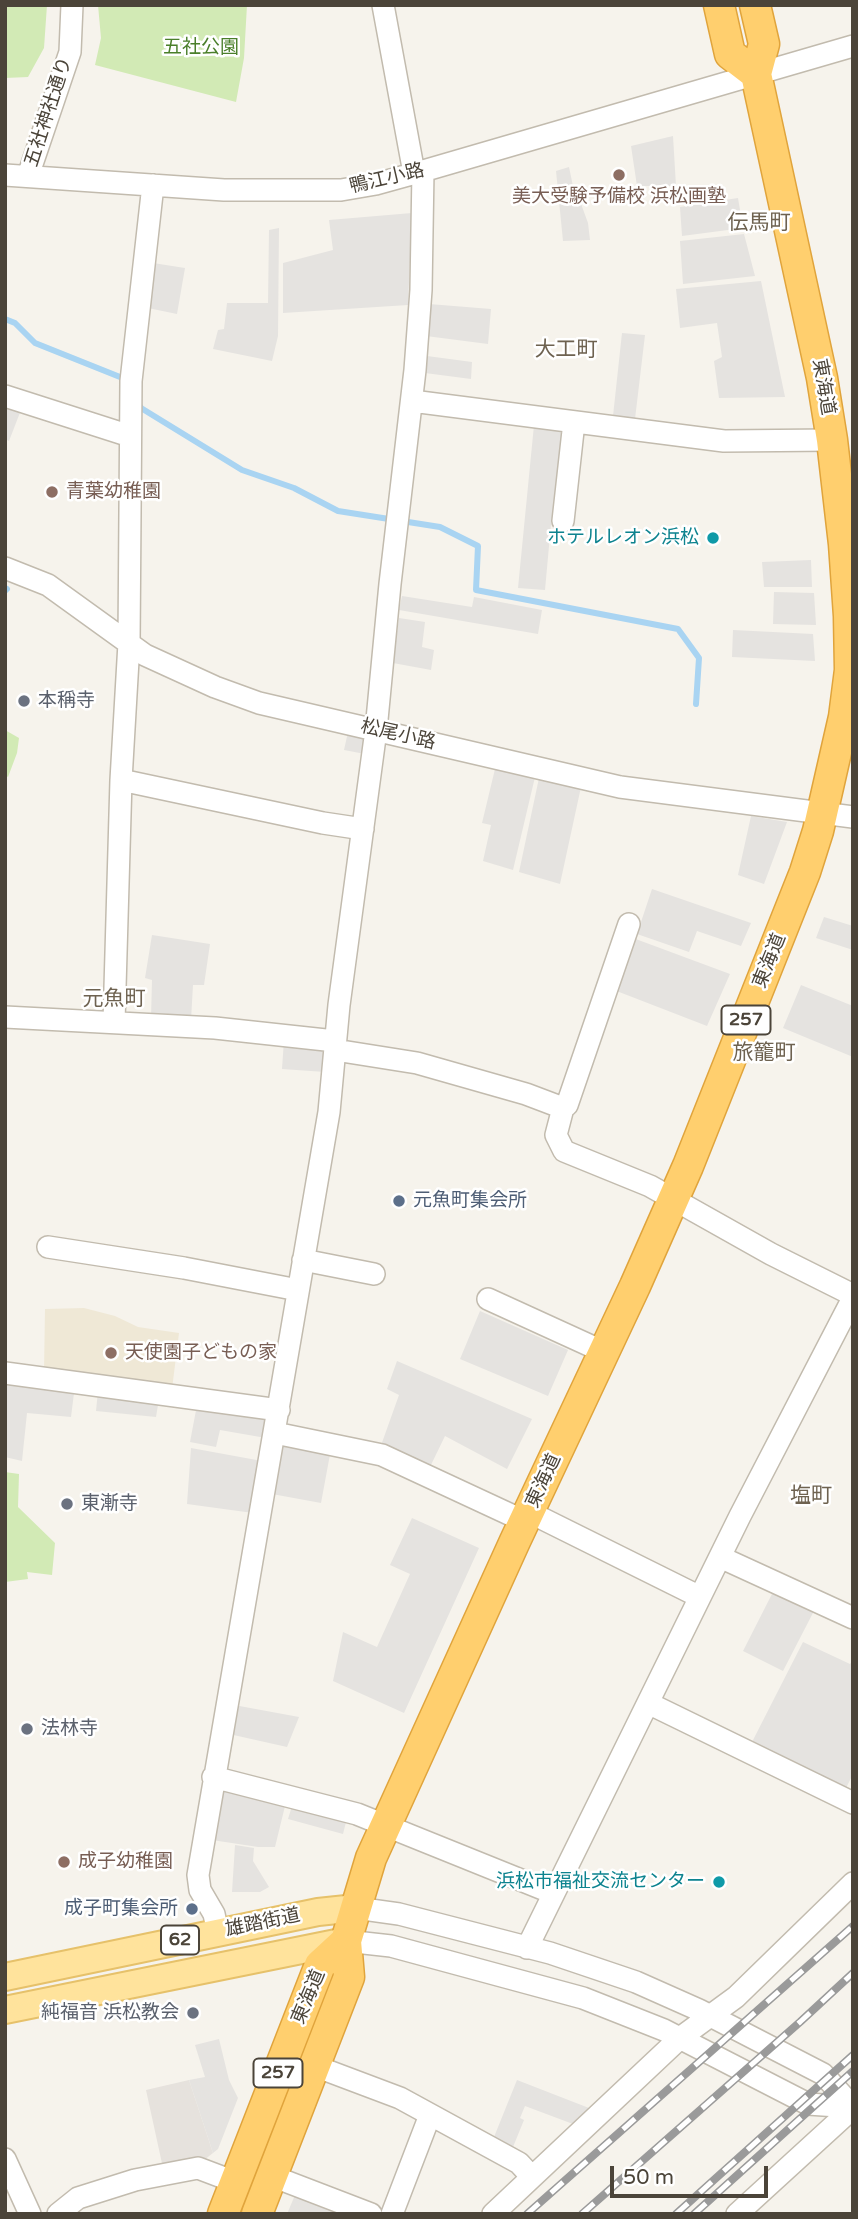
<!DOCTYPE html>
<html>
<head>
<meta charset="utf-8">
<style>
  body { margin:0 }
  #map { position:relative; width:858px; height:2219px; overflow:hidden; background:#f6f3ec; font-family:"Varela Round",sans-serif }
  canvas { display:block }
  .frame { position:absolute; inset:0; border:7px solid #4b4439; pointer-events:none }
  .scale { position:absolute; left:610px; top:2166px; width:158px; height:32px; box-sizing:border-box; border:4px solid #4b4439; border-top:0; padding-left:9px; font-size:21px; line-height:24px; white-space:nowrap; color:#4b4439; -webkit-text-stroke:5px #fff; paint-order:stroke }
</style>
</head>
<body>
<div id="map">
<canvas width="858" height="2219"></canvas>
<div class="frame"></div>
<div class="scale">50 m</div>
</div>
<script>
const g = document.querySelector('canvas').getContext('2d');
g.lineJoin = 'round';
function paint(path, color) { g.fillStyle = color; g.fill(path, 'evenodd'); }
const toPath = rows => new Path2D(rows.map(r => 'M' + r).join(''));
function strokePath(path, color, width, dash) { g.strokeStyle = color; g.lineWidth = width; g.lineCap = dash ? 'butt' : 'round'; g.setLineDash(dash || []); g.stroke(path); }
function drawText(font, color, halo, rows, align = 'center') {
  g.font = font + ' "Varela Round","Noto Sans JP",sans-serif'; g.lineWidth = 5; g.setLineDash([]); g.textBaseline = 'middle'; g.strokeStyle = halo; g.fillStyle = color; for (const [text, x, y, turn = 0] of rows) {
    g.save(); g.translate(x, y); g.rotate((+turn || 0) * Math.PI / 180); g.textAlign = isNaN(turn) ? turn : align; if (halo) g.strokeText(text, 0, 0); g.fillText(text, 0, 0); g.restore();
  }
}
paint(toPath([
  [189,2080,213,2153,204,2160,163,2168,146,2090]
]), '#e6e2dd');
paint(toPath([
  [84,1308,115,1316,138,1327,179,1333,172,1389,44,1372,45,1309]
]), '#efe8d6');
paint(toPath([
  [5,5,47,5,44,48,28,77,5,78],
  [98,5,247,5,244,58,236,102,95,65,101,38],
  [5,730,19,738,17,753,8,777,5,775],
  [5,1472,19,1474,18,1507,55,1543,52,1575,27,1572,28,1579,5,1582]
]), '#d2eab5');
paint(toPath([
  [673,136,676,186,637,186,631,146],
  [569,167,575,196,580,201,588,223,590,240,563,241,556,171],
  [738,198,743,228,682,236,680,207],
  [412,213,408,305,283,313,283,263,333,250,329,220],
  [279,228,278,336,272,361,213,349,218,330,224,329,227,303,268,303,269,230],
  [744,234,755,276,683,284,680,241],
  [153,263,185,268,177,314,148,308],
  [761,281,785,397,719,398,714,361,722,357,717,323,680,328,676,289],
  [429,304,491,309,488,344,426,336],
  [622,333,645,335,635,419,613,416],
  [427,356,472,362,471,379,425,373],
  [5,403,21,410,9,441,5,439],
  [534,425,565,429,551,524,545,590,518,588],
  [811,560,812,587,764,587,762,562],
  [774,592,814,593,816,625,773,624],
  [402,596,472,607,474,597,542,610,538,634,399,610],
  [399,618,425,622,422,647,434,650,431,670,393,663],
  [733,630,813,634,815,661,732,657],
  [348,732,367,736,365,754,344,750],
  [495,769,535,777,513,870,483,861,491,825,482,823],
  [539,778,581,787,560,884,519,872],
  [751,816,787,822,764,884,738,875],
  [652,889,751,923,741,946,697,931,689,952,637,934],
  [824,917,853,926,853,950,816,938],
  [152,935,210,944,204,985,193,985,191,1020,151,1018,152,980,145,978],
  [633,938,730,974,707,1026,614,990],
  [801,985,853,1006,853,1057,783,1028],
  [284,1040,327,1045,325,1072,282,1069],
  [480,1311,568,1350,548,1396,460,1359],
  [397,1361,532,1419,507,1469,445,1436,429,1469,379,1451,399,1395,387,1389],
  [5,1384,74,1393,71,1417,27,1413,22,1461,5,1457],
  [98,1391,159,1399,156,1417,96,1411],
  [197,1405,270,1415,266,1438,220,1430,216,1447,190,1442],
  [282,1441,331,1449,321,1503,272,1494],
  [191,1448,262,1461,253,1513,187,1504],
  [412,1518,479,1548,404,1713,333,1681,343,1632,377,1647,410,1574,390,1565],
  [774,1590,815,1609,783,1671,743,1651],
  [803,1642,850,1664,853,1660,853,1774,846,1788,751,1744],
  [234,1705,299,1717,287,1747,229,1734],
  [220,1784,286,1802,275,1847,258,1847,212,1840],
  [293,1803,347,1818,343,1834,288,1819],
  [235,1845,254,1848,253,1861,269,1887,260,1892,232,1892],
  [219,2039,229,2080,238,2098,218,2149,213,2153,189,2080,205,2077,195,2045],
  [517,2080,589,2108,573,2124,525,2106,520,2118,524,2120,513,2147,494,2137],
  [295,2195,353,2214,287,2214]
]), '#e5e3e0');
strokePath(toPath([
  [5,319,15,323,35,343,125,379,126,381],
  [137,402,141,408,242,470,294,488,338,511,440,527,478,546,476,590,678,629,699,658,696,704],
  [5,591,7,589]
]), '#a9d4f2', 6);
const minor = toPath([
  [5,175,224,190,341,190,376,184,423,171,853,46],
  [28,176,70,52,72,5],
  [5,396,130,436],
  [412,401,724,441,832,440],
  [563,521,574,422],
  [5,568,48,585,145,655,215,687,259,703,620,787,853,817],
  [121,780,323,823,363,829],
  [5,1017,215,1028,335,1041],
  [114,1022,121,780,129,643,131,381,153,185],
  [335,1050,417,1063,526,1094,563,1108,556,1135,564,1151,650,1186,771,1254,853,1295],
  [563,1108,567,1105,629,924],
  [48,1247,184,1268,298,1290],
  [303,1260,374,1274],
  [488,1299,604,1352],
  [5,1373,279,1410],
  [275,1433,382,1455,524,1521],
  [529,1512,700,1597],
  [720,1557,853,1618],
  [648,1703,853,1803],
  [213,1777,357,1814,553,1893],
  [356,1908,399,1914,550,1953,636,1982,699,2010,823,2074,853,2107],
  [218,1933,214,1914,200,1890,198,1875,329,1112,339,1005,376,730,390,584,415,370,421,290,423,171,414,173,383,5],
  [346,1941,391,1946,583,1998,664,2030,808,2104,853,2107],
  [527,1948,740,1516,853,1298],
  [315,2066,400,2098,519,2163,532,2177],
  [5,2159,30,2214],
  [272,2176,371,2214],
  [58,2214,78,2198,135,2180,198,2168,235,2182],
  [392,2214,430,2115],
  [493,2214,680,2038,736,1997,853,1883],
  [737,2214,853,2108]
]);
const major = toPath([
  [5,1977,318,1912,356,1908],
  [5,2010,346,1941]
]);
const highway = toPath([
  [719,5,730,54,756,74],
  [223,2214,320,1965,346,1941],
  [257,2214,349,1977,346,1941,371,1858,515,1541,635,1286,688,1166,805,872,818,831,844,717,850,670,849,616,844,544,832,440,822,378,756,74,764,44,755,5]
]);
strokePath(minor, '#c2bbae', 24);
strokePath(major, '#e6c16a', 30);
strokePath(highway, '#e0a43c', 33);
strokePath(minor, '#fff', 21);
strokePath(major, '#ffe39c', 26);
strokePath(highway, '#ffcf6e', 30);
const rail = toPath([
  [527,2214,853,1926],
  [582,2214,800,2022,853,1973],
  [676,2214,853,2055],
  [694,2214,853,2071]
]);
strokePath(rail, '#9a9a9a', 8);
strokePath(rail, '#fff', 5, [16]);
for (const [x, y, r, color] of [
  [619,175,7,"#8d6e63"],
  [52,492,7,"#8d6e63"],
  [713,538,7,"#0f9aa8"],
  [24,701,7,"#6b7280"],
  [399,1201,7,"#5c6f8a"],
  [111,1353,7,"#8d6e63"],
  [67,1504,7,"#6b7280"],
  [27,1729,7,"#6b7280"],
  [64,1862,7,"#8d6e63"],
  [719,1882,7,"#0f9aa8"],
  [192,1909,7,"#5c6f8a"],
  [193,2013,7,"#6b7280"]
]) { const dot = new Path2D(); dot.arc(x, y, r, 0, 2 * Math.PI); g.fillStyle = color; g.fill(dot); strokePath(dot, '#fff', 2.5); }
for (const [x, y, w] of [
  [746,1020,49],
  [180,1940,38],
  [278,2073,49]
]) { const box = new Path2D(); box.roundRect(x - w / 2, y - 14.5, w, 29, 5); g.fillStyle = '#fff'; g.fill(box); strokePath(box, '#4b4439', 2); }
drawText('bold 18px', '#4b4439', null, [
  ["257",746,1020],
  ["62",180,1940],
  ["257",278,2073]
]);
drawText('19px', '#4a7f2a', '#fff', [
  ["五社公園",201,48]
]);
drawText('19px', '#4b4439', '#fff', [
  ["五社神社通り",49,112,-72],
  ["鴨江小路",387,179,-13],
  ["東海道",823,387,80],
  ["松尾小路",398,735,13],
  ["東海道",770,961,-68],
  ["東海道",544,1481,-65],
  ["雄踏街道",263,1923,-12],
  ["東海道",309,1997,-67]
]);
drawText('19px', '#785e54', '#fff', [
  ["美大受験予備校 浜松画塾",619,197,"center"],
  ["青葉幼稚園",66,492],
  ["天使園子どもの家",125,1353],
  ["成子幼稚園",78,1862]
], 'left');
drawText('19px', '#0d838f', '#fff', [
  ["ホテルレオン浜松",699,538],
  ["浜松市福祉交流センター",705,1882]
], 'right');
drawText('19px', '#5b616d', '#fff', [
  ["本稱寺",38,701],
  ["東漸寺",81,1504],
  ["法林寺",41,1729],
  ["純福音 浜松教会",179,2013,"right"]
], 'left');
drawText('19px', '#4e5e75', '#fff', [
  ["元魚町集会所",413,1201],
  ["成子町集会所",178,1909,"right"]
], 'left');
drawText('21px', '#6e6250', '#fff', [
  ["伝馬町",759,223],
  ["大工町",566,350],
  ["元魚町",114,999],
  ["旅籠町",764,1053],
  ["塩町",811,1496]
]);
</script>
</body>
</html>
